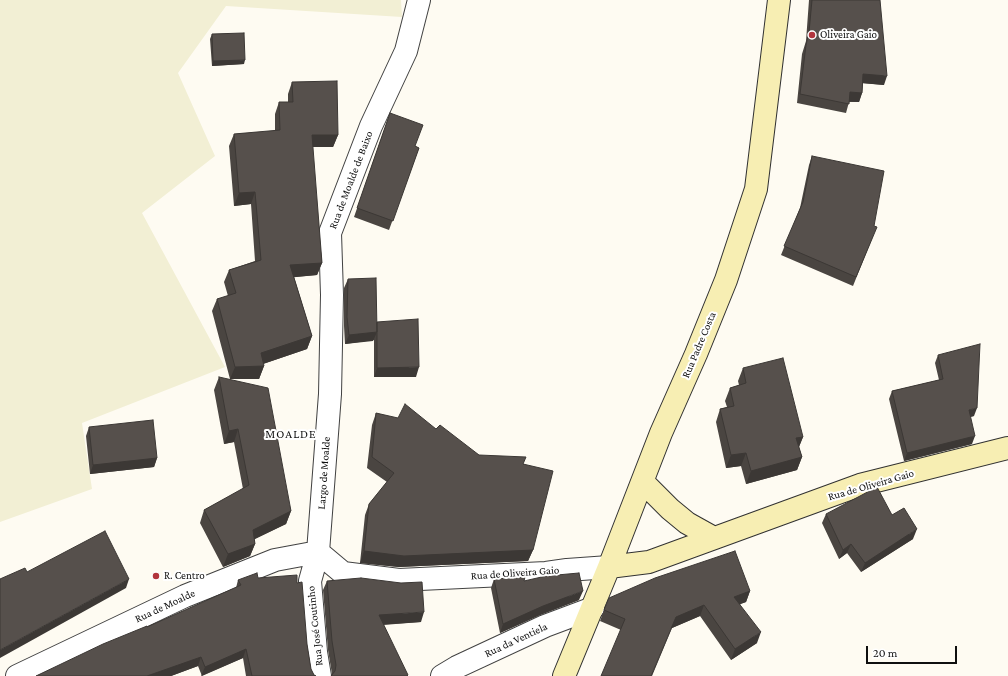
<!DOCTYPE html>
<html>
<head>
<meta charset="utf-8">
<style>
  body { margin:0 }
  #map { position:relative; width:1008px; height:676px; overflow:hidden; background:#fefbf2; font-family:"Crimson Pro",serif }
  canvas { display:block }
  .scale { position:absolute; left:866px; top:646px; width:91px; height:18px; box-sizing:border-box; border:2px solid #0f0f0f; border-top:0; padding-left:5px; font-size:12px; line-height:14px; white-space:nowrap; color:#0f0f0f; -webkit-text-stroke:3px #fff; paint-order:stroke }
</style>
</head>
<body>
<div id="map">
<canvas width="1008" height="676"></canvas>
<div class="scale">20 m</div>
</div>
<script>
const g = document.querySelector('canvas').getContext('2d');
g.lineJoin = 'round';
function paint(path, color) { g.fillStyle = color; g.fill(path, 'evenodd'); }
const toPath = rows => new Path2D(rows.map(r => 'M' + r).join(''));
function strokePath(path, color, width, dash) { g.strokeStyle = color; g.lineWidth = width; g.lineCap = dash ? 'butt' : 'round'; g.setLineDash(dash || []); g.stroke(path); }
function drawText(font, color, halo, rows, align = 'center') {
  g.font = font + ' "Crimson Pro",serif'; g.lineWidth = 4; g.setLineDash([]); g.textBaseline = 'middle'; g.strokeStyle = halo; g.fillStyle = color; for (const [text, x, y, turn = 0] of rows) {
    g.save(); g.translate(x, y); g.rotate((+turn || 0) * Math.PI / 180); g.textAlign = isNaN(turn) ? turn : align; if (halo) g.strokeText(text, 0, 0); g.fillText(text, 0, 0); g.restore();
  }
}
paint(toPath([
  [0,0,401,0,402,17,226,6,178,73,215,156,142,213,225,367,82,423,92,489,0,522]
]), '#f2efd4');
const street = toPath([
  [318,552,343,573,399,580,546,573,567,570,609,567],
  [17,676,185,596,275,560,318,552],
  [320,676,316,652,310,581,318,552,330,394,332,295,330,233,371,126,406,51,419,0],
  [442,676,457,667,545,626,593,608]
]);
const secondary = toPath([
  [643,482,670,509,687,523,714,538],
  [609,567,649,562,860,485,1008,448],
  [564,676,609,567,661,433,696,354,726,280,756,189,779,0]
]);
strokePath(street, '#424242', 24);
strokePath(secondary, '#313131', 24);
strokePath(street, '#fff', 22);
strokePath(secondary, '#f7eeb3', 22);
paint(toPath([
  [809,0,880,0,884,85,863,83,862,93,859,102,849,102,846,113,797,103,802,54,806,41],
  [212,34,244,64,212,66,210,39],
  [292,82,338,135,333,147,312,147,322,263,317,275,294,277,312,336,307,349,263,364,264,366,259,379,230,379,212,311,217,299,228,296,224,282,229,270,255,261,251,204,234,206,229,146,234,134,275,131,275,114,279,102,288,102,288,94],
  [390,113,415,146,419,148,389,230,354,217],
  [812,156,874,226,873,236,853,286,781,255,800,208,809,165],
  [348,279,377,323,416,377,374,377,374,340,345,344,344,326,344,288],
  [938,355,974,416,970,417,972,444,904,461,889,399,892,391,939,380,935,363],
  [743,368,803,437,799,447,802,457,797,470,746,484,741,466,726,468,716,422,720,409,727,407,725,401,730,388,739,385,738,381],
  [219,377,291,511,286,524,254,539,255,544,250,556,223,567,200,523,204,510,243,489,234,442,224,444,214,390],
  [376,413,436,429,479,455,524,464,533,550,528,561,399,567,360,563,365,515,369,504,387,482,367,468,372,425],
  [89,427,157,458,154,467,90,474,86,436],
  [826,514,892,515,913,539,861,572,847,553,839,559,822,523],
  [258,578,297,583,311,669,314,675,316,676,246,676,243,658,202,676,198,666,171,676,36,676,236,588,238,580],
  [494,579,524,581,579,600,540,615,500,633,491,588],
  [327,581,421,622,383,625,408,676,331,676,332,674,328,650,323,590],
  [750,591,746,602,740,604,757,643,731,660,700,616,672,628,621,630,600,621,604,610]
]), '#4a4541');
paint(toPath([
  [245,60,244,64,212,66,213,61],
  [863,74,887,76,884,85,860,83],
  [850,92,862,93,859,102,847,101],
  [312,135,338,135,333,147,307,147],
  [255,192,251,204,234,206,239,193],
  [322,263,317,275,286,278,290,265],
  [377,332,373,341,345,344,349,335],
  [312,336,307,349,257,366,261,353],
  [264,366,259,379,230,379,235,367],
  [419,367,416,377,374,377,377,368],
  [977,408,974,416,966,418,969,410],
  [238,429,234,442,224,444,229,431],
  [975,436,972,444,904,461,907,453],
  [803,437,798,449,796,438],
  [746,453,741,466,726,468,731,455],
  [802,457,797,470,746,484,751,471],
  [157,458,154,467,90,474,93,465],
  [291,511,286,524,249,542,253,530],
  [917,529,913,539,861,572,865,563],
  [255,544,250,556,223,567,228,554],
  [851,544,847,553,839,559,843,550],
  [533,550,528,561,399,567,360,563,364,551],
  [129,579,126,588,0,658,0,650],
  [583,591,579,600,540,615,500,633,503,624,543,606],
  [750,591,746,602,730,608,734,597],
  [704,605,700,616,672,628,652,676,651,676,676,617],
  [424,612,421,622,376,625,379,615],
  [761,632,757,643,731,660,735,649],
  [246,649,243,658,201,676,205,667],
  [201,657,198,666,171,676,147,676]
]), '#3c3835');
const building = toPath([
  [812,0,880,0,887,76,863,74,862,93,850,92,849,104,800,94,806,45,809,32,812,0],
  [244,33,245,60,213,61,212,34,244,33],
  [337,81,338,135,312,135,322,263,290,265,312,336,261,353,264,366,235,367,217,299,236,293,229,270,261,260,255,192,239,193,234,134,280,130,279,102,293,102,292,82,337,81],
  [390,113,423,125,415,146,419,148,393,221,357,208,390,113],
  [812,156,884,171,874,226,877,227,856,277,784,246,803,202,812,156],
  [376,278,377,332,349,335,347,317,348,279,376,278],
  [418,319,419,367,377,368,377,322,418,319],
  [980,344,977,408,969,410,975,436,907,453,892,391,943,379,938,355,980,344],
  [783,358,803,437,796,438,802,457,751,471,746,453,731,455,720,409,734,406,730,388,746,383,743,368,783,358],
  [219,377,268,388,291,511,253,530,255,544,228,554,204,510,249,485,238,429,229,431,219,377],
  [405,404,436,429,440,425,479,455,526,457,523,464,553,471,533,550,404,556,364,551,369,504,394,473,372,457,376,413,398,418,405,404],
  [153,420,157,458,93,465,89,427,153,420],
  [877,487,892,515,904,508,917,529,865,563,851,544,843,550,826,514,877,487],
  [105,531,129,579,0,650,0,579,25,568,27,572,105,531],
  [735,551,750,591,734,597,761,632,735,649,704,605,676,617,651,676,601,676,625,619,604,610,609,598,655,578,735,551],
  [257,573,258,578,297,575,297,583,302,582,307,644,311,669,314,675,316,676,252,676,246,649,205,667,201,657,147,676,36,676,103,644,147,626,147,627,241,585,238,580,257,573],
  [579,573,583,591,543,606,503,624,494,579,525,577,524,581,546,576,579,573],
  [361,578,401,583,422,582,424,612,379,615,408,675,407,676,331,676,335,671,336,665,332,641,327,581,361,578]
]);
paint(building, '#56504c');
strokePath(building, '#3c3835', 1);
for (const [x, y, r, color] of [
  [812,35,4,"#b2343d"],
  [156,576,4,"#b2343d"]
]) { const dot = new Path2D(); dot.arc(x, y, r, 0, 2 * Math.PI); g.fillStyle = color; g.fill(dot); strokePath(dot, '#fff', 1.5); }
drawText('11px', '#0f0f0f', '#fff', [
  ["Oliveira Gaio",820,35],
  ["R. Centro",164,576]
], 'left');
drawText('11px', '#0f0f0f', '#fff', [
  ["Rua de Moalde de Baixo",351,180,-69],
  ["Rua Padre Costa",699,345,-67],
  ["Largo de Moalde",324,473,-86],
  ["Rua de Oliveira Gaio",871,485,-16],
  ["Rua de Oliveira Gaio",515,573,-4],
  ["Rua de Moalde",165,606,-25],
  ["Rua José Coutinho",315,626,-96],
  ["Rua da Ventiela",516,640,-25]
]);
g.letterSpacing = '1px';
drawText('12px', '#0f0f0f', '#fff', [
  ["MOALDE",291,434]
]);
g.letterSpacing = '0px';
</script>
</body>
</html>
